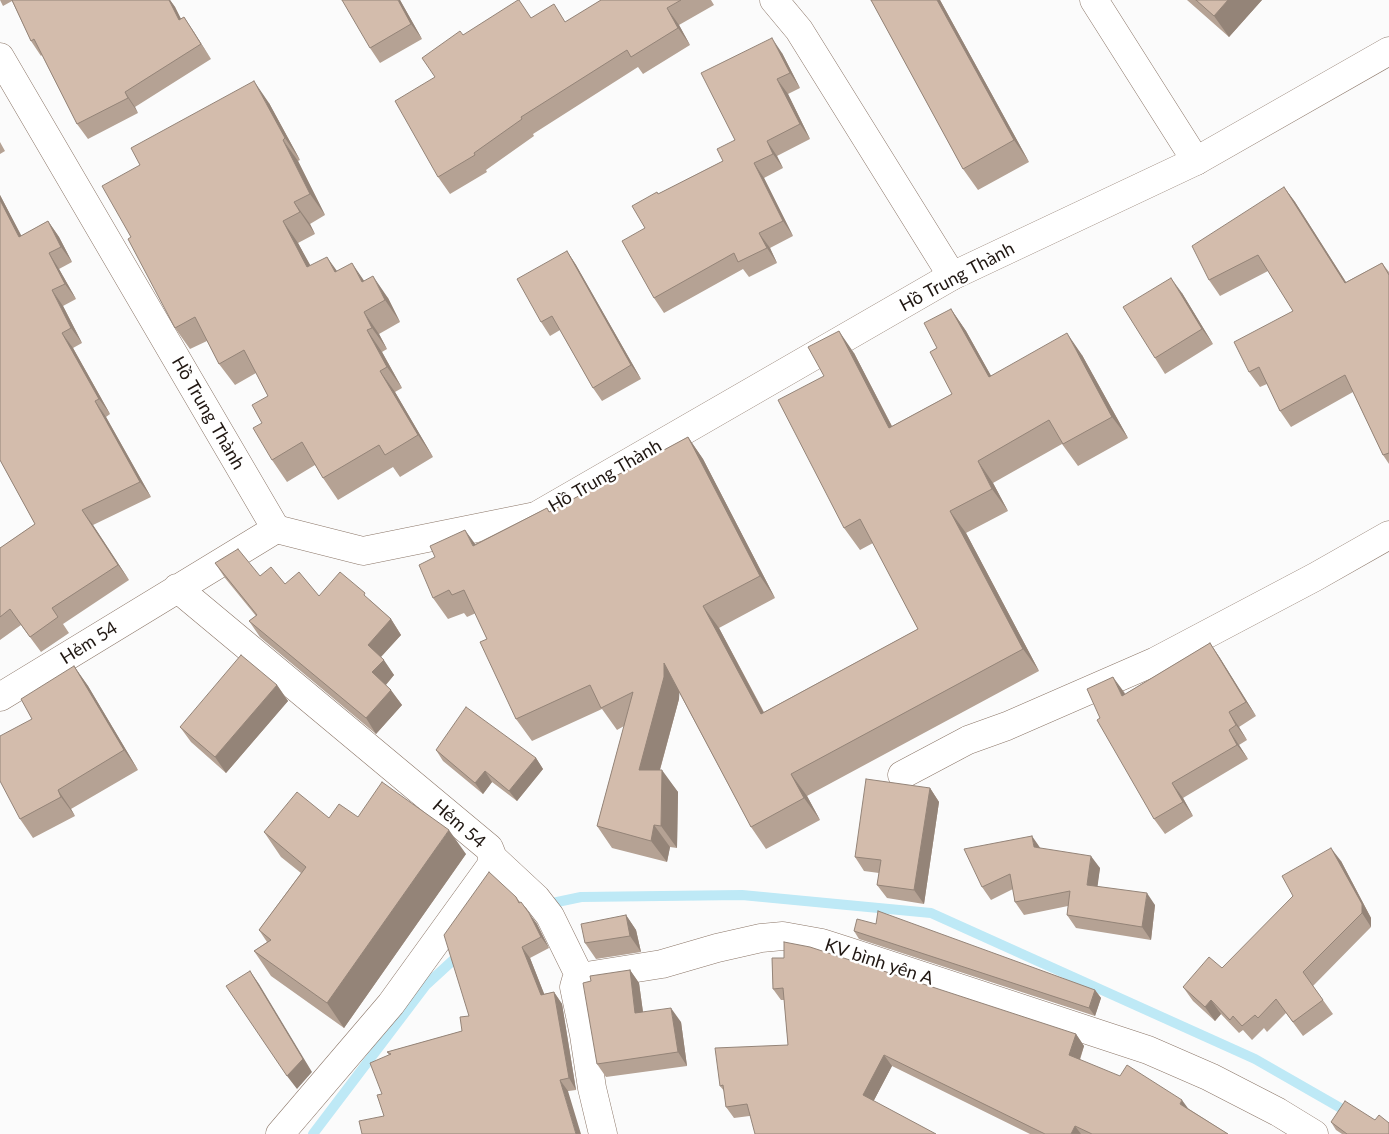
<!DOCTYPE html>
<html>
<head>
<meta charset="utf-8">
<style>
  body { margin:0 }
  canvas { display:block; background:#fbfbfb }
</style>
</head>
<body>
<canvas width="1389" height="1134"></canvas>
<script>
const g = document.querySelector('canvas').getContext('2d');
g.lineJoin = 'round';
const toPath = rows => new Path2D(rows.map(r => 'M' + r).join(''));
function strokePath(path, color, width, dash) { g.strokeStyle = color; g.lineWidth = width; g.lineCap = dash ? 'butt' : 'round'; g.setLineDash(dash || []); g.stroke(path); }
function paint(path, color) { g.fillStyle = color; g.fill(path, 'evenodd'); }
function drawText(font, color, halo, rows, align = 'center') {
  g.font = font + ' Lato,sans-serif'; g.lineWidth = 5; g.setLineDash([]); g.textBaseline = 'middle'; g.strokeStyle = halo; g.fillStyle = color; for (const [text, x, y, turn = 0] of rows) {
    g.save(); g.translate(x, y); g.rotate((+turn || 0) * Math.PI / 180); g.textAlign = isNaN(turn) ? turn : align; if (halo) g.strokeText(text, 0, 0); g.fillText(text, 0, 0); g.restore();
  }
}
strokePath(toPath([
  [543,905,581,897,742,895,931,913,1255,1059,1351,1114],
  [313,1134,426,985,462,952]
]), '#bee9f6', 10);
const minor = toPath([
  [774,0,799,30,952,276],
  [1094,0,1196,161],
  [177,588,489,848,493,858,490,867,391,1004,280,1134],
  [0,697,276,529],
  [902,775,968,740,1007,726,1156,661,1315,577,1389,535],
  [493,858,536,898,550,916,580,977],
  [603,1134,592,1088,584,1035,574,987,576,980,580,977,662,964,717,948,761,938,783,936,822,943,847,951,1148,1050,1210,1077,1278,1112,1314,1134]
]);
const tertiary = toPath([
  [0,57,276,529,363,551,536,516,952,276,1196,161,1389,51]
]);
strokePath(minor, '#8b7668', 29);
strokePath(tertiary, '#8b7668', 29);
strokePath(minor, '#fff', 28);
strokePath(tertiary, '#fff', 28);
paint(toPath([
  [0,0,170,0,175,7,181,19,184,17,211,59,135,107,138,113,88,139,77,124,42,55,41,56,31,41,12,1,3,6],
  [400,0,422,39,380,63,370,48],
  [601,0,711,0,714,5,679,25,690,45,643,74,638,67,533,134,534,136,486,170,487,172,450,194,438,177,435,77,463,35,532,18,566,22],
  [871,0,940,0,1029,162,978,190,963,169],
  [1187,0,1262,0,1229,37],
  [782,53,800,88,788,94,810,139,777,156,783,168,764,178,793,236,770,248,777,263,749,277,743,269,664,313,654,298,645,228,658,194,723,161],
  [269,103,300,160,298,161,325,215,310,224,315,234,298,243,310,266,337,271,364,281,388,298,400,322,379,334,387,349,382,352,402,388,395,392,433,457,400,477,393,467,338,500,323,478,315,465,287,482,272,460,262,423,268,396,256,373,235,385,219,364,207,341,190,349,175,328,131,237,140,165],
  [0,142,5,151,0,154],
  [1284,187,1295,202,1346,282,1382,263,1389,272,1389,464,1383,455,1353,392,1291,427,1280,411,1267,384,1260,387,1249,372,1293,311,1268,271,1220,296,1209,280],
  [0,195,21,236,48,221,59,237,72,262,59,269,76,299,63,306,82,343,73,348,110,414,106,417,151,497,93,525,129,580,63,624,69,633,41,652,21,625,0,640,0,548,35,524,0,460],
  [567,251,576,265,641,379,602,401,593,388,560,330,550,336,541,322],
  [1182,293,1213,344,1165,374,1155,358],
  [951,309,966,331,991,376,1082,355,1128,438,1078,466,1062,444,993,483,1008,511,966,533,1039,671,807,796,820,820,766,849,751,827,679,692,679,699,660,770,678,792,677,848,670,847,667,862,612,848,597,826,624,726,617,730,602,709,532,741,516,719,487,639,476,613,467,617,464,613,448,619,433,598,475,544,547,508,549,512,688,437,703,459,775,598,719,628,764,712,918,629,873,543,860,550,844,528,824,376,854,353,892,426,952,394,937,348],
  [215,563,285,584,319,596,370,600,391,619,401,635,381,657,394,675,386,685,402,705,376,734,260,637,249,621,256,616,225,578],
  [1210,643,1220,658,1256,716,1239,727,1247,740,1239,745,1248,759,1183,798,1193,816,1165,834,1154,819,1100,718,1124,692,1125,694],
  [74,666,88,686,138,770,71,809,75,816,33,838,20,819],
  [277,685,288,701,226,773,191,742,180,727],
  [436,750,536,758,543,769,517,801,492,782,483,794,443,761],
  [930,788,939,802,924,904,887,898,877,885,879,873,864,871,855,857],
  [358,817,466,854,344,1028,271,976,254,951,267,942,259,930,301,873,281,857,264,832,329,818],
  [1040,848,1100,868,1097,886,1155,905,1151,940,1076,928,1067,915,1068,906,1024,915,1015,902,1013,889,991,900,982,887],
  [1341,861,1371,918,1371,927,1313,986,1333,1014,1303,1036,1286,1013,1267,1032,1264,1028,1252,1040,1243,1030,1239,1033,1221,1014,1215,1021,1193,1001,1183,987,1222,968],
  [516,897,537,924,549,948,530,958,544,994,554,992,562,1004,576,1090,384,1116,382,1094,389,1055,387,1052,462,1031,469,1016],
  [626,915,636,930,641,952,596,959,585,943],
  [854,931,1095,990,1101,998,1095,1016,859,939],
  [772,958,1076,1034,1084,1046,1080,1060,1189,1109,1228,1134,1030,1134,892,1066,874,1100,734,1118,726,1107,724,1091,720,1086,788,1045,784,1000,781,1000,773,989],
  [630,970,639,983,643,1012,681,1022,687,1066,606,1077,597,1064,591,981],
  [1375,1120,1389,1134,1342,1134,1336,1130,1331,1122]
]), '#b5a294');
paint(toPath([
  [169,0,170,0,175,7,189,35,179,20],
  [398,0,400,0,422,39,411,24],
  [937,0,940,0,1029,162,1014,140],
  [1228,0,1262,0,1229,37,1214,16],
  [667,8,679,25,690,45,678,28],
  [184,17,194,32,211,59,201,44],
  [772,38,782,53,800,88,790,73],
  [777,79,788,94,810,139,800,124],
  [254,81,269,103,300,160,285,138],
  [125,92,135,107,138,113,128,98],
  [283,140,298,161,325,215,310,194],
  [767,141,777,156,783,168,773,154],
  [754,163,764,178,793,236,783,221],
  [1284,187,1295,202,1356,298,1345,283],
  [0,195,30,252,19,237,0,200],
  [294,202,310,224,315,234,300,212],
  [48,221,59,237,72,262,61,247],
  [283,221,298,243,323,288,307,267],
  [759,233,770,248,777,263,767,248],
  [567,251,576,265,641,379,631,365],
  [49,253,59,269,76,299,65,284],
  [327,257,342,278,335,272],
  [352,263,367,285,362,282],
  [373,276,388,298,400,322,385,300],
  [1171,278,1182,293,1213,344,1202,329],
  [52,290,63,306,82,343,71,328],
  [951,309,966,331,1004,399,989,377],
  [364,312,379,334,387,349,372,328],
  [367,330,382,352,402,388,387,367],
  [839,331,854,353,904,450,889,428],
  [62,333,73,348,110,414,99,399],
  [1067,333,1082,355,1128,438,1112,417],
  [380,371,395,392,433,457,418,435],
  [95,401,106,417,151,497,140,482],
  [688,437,703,459,775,598,760,576],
  [978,461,993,483,1008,511,992,489],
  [82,510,93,525,129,580,118,565],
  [950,511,966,533,1039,671,1023,649],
  [465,530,481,552,473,546],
  [703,606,719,628,776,736,761,714],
  [391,619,401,635,378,660,368,645],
  [1210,643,1220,658,1256,716,1246,702],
  [384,660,394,675,383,688,372,672],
  [664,663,680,685,679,699,654,791,639,770],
  [74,666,88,686,138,770,124,750],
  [1113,677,1124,692,1132,711,1122,696],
  [277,685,288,701,226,773,215,757],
  [391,690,402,705,376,734,366,718],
  [1229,712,1239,727,1247,740,1236,725],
  [1229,730,1239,745,1248,759,1237,745],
  [536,758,543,769,517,801,509,791],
  [662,770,678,792,677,848,661,826],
  [485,771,492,782,483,794,475,783],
  [791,774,807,796,820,820,804,798],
  [1172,783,1183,798,1193,816,1183,802],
  [930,788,939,802,924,904,914,890],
  [58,790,71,809,75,816,61,797],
  [654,825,670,847,667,862,651,841],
  [449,830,466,854,344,1028,327,1003],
  [1032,836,1041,849,1034,847],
  [1331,848,1341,861,1371,918,1371,927,1362,913],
  [1091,856,1100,868,1096,898,1087,885],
  [1147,893,1155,905,1151,940,1142,927],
  [529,913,537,924,549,948,541,937],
  [626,915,636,930,641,952,630,936],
  [522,947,530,958,549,1006,541,995],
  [630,970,639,983,645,1027,635,1013],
  [250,971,259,984,312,1072,297,1089,287,1076],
  [1095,990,1101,998,1095,1016,1089,1008],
  [554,992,562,1004,576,1090,569,1078],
  [1211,1000,1221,1014,1215,1021,1205,1007],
  [671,1008,681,1022,687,1066,678,1052],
  [1076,1034,1084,1046,1077,1067,1069,1055],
  [884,1055,892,1066,871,1106,863,1095],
  [560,1080,568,1091,581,1134,576,1134],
  [1182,1100,1190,1111,1180,1104],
  [1075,1126,1081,1134,1071,1134]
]), '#948478');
const building = toPath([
  [12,0,169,0,179,20,184,17,201,44,125,92,128,98,77,124,34,39,31,41,12,0],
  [342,0,398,0,411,24,370,48,342,0],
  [518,0,519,0,531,18,554,4,565,22,601,0,681,0,667,8,678,28,631,57,627,50,521,117,522,119,474,153,475,155,438,177,395,101,435,77,422,58,460,31,463,35,518,0],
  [871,0,937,0,1014,140,963,169,871,0],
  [1196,0,1228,0,1214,16,1196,0],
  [772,38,790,73,777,79,800,124,767,141,773,154,754,163,783,221,759,233,767,248,738,262,734,253,654,298,622,241,645,228,632,206,657,192,658,194,723,161,717,149,735,140,701,73,772,38],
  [254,81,285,138,283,140,310,194,294,202,300,212,283,221,307,267,327,257,335,272,352,263,362,282,373,276,385,300,364,312,372,328,367,330,387,367,380,371,418,435,385,455,379,445,323,478,302,442,272,460,253,428,262,423,252,405,268,396,244,350,219,364,195,317,175,328,128,239,131,237,102,186,140,165,131,148,254,81],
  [1284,187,1345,283,1382,263,1389,275,1389,453,1383,455,1345,375,1280,411,1259,367,1249,372,1234,342,1293,311,1258,255,1209,280,1192,246,1284,187],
  [0,200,19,237,48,221,61,247,49,253,65,284,52,290,71,328,62,333,99,399,95,401,140,482,82,510,118,565,52,608,58,617,30,637,10,609,0,617,0,548,35,524,0,460,0,200],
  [567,251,631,365,593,388,552,316,541,322,517,279,567,251],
  [1171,278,1202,329,1155,358,1123,307,1171,278],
  [951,309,989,377,1067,333,1112,417,1063,444,1049,420,978,461,992,489,950,511,1023,649,791,774,804,798,751,827,664,663,664,677,639,770,662,770,661,826,654,825,651,841,597,826,633,692,601,708,590,685,516,719,480,642,487,639,464,590,452,595,449,590,433,598,419,565,435,557,430,546,465,530,473,546,547,508,549,512,688,437,760,576,703,606,761,714,918,629,860,519,844,528,778,400,824,376,808,347,839,331,889,428,952,394,930,352,937,348,924,323,951,309],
  [238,549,260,576,271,567,285,584,299,572,319,596,340,572,365,593,364,595,391,619,368,645,384,660,372,672,391,690,366,718,249,621,257,615,215,563,238,549],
  [1210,643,1246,702,1229,712,1236,725,1229,730,1237,745,1172,783,1183,802,1154,819,1097,720,1100,718,1087,689,1113,677,1122,696,1210,643],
  [241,655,277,685,215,757,180,727,241,655],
  [74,666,124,750,58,790,61,797,20,819,0,781,0,736,32,719,21,699,74,666],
  [466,707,536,758,509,791,485,771,475,783,436,750,466,707],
  [866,779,930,788,914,890,877,885,881,860,855,857,866,779],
  [382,782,449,830,327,1003,254,951,271,940,259,930,306,867,264,832,297,792,329,818,339,804,358,817,382,782],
  [1032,836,1034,847,1091,856,1087,885,1147,893,1142,927,1067,915,1070,891,1015,902,1010,874,982,887,964,849,1032,836],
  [1331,848,1362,904,1362,913,1303,972,1323,1000,1293,1022,1276,999,1258,1018,1255,1015,1242,1026,1233,1016,1230,1020,1211,1000,1205,1007,1183,987,1209,957,1222,968,1293,896,1282,876,1331,848],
  [489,872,516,897,519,903,521,902,529,913,541,937,522,947,541,995,554,992,569,1078,560,1080,576,1134,362,1134,359,1121,384,1116,377,1095,382,1094,370,1063,391,1054,387,1052,462,1031,460,1017,469,1016,444,935,489,872],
  [878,911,1095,990,1089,1008,854,931,857,919,876,924,878,911],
  [626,915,630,936,585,943,581,924,626,915],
  [784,942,810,947,1076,1034,1069,1055,1120,1076,1127,1065,1182,1100,1180,1104,1228,1134,1092,1134,1075,1126,1071,1134,1045,1134,884,1055,863,1095,936,1134,755,1134,747,1104,726,1107,723,1085,720,1086,715,1048,788,1045,783,988,773,989,772,958,784,958,784,942],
  [630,970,635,1013,671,1008,678,1052,597,1064,583,983,591,981,590,976,630,970],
  [250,971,303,1059,287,1076,226,986,250,971],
  [1345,1101,1375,1120,1379,1115,1389,1123,1389,1134,1347,1134,1331,1122,1345,1101]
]);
paint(building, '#d3bcac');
strokePath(building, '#948478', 1);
drawText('18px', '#201712', '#fff', [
  ["Hồ Trung Thành",957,277,-28],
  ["Hồ Trung Thành",208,413,60],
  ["Hồ Trung Thành",605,476,-30],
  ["Hẻm 54",89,643,-32],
  ["Hẻm 54",459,824,41],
  ["KV bình yên A",879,962,18]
]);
</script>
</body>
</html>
